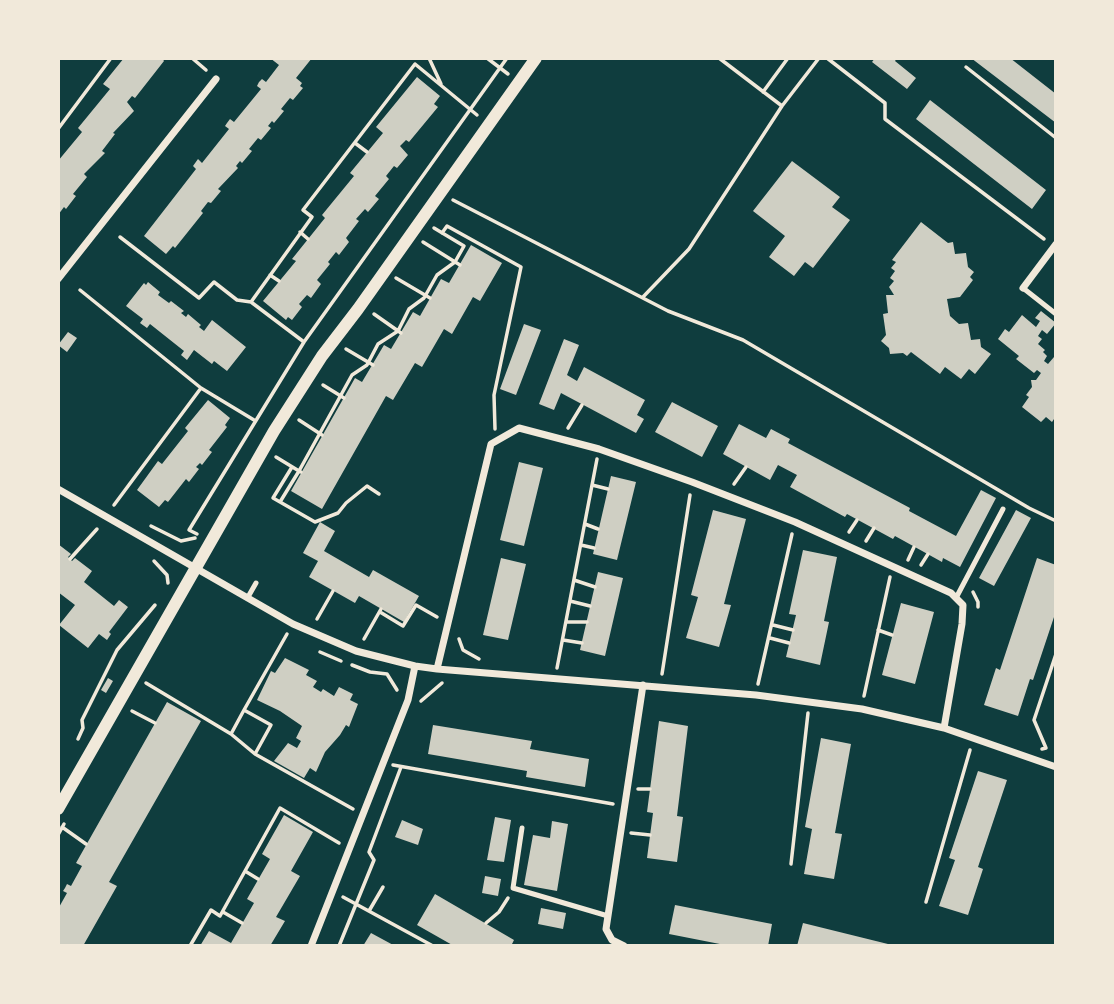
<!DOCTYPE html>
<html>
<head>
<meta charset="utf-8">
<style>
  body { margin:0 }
  #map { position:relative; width:1114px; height:1004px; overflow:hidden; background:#0f3d3e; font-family:Merriweather,serif }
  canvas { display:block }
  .frame { position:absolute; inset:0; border:60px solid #f1e9da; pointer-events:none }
</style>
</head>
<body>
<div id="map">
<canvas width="1114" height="1004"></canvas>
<div class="frame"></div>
</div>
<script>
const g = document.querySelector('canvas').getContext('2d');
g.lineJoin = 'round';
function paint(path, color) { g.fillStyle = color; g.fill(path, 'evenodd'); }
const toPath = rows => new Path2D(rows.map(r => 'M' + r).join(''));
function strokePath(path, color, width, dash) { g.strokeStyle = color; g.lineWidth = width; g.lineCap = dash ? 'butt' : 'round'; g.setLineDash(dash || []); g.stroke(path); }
paint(toPath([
  [124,58,162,58,164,61,135,98,132,96,127,102,134,111,113,133,115,134,102,151,105,153,84,174,87,177,73,194,76,196,66,209,64,207,58,215,58,161,82,132,78,128,110,89,103,84],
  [270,58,312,58,296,78,302,83,300,86,303,88,293,100,290,98,281,109,284,111,274,123,272,121,268,126,271,128,261,140,258,138,249,149,252,151,242,163,240,161,236,166,238,168,218,189,221,191,211,203,208,202,201,211,203,213,175,248,173,246,166,254,144,236,196,169,193,166,198,159,202,163,229,129,225,126,227,123,230,119,234,122,261,89,257,86,259,82,262,79,266,82,279,65],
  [875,58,897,58,895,61,916,78,907,89,872,62],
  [971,58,1010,58,1056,94,1056,123],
  [417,77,440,96,434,104,438,107,409,142,406,140,400,146,408,155,397,168,394,166,386,176,389,179,375,196,379,199,368,212,365,209,356,219,359,221,346,238,349,242,339,255,336,252,328,262,330,264,317,280,321,284,311,298,307,295,299,304,302,307,292,320,288,317,286,320,263,301,296,261,292,259,325,218,322,215,354,176,350,173,383,133,376,127],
  [930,100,1046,190,1032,209,916,119],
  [792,161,840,197,832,207,850,220,813,268,805,262,794,276,769,257,785,236,753,211],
  [921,222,948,243,953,242,955,254,966,253,968,267,974,272,970,277,973,280,960,297,947,299,950,316,959,324,968,323,971,340,980,339,981,347,991,354,975,374,969,369,961,379,945,367,940,374,911,352,907,356,903,353,890,354,889,348,881,341,886,335,883,314,888,313,886,295,894,295,889,287,894,281,890,278,895,271,891,268,896,262,892,260],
  [471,245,502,263,480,301,473,297,452,334,444,329,422,367,415,363,393,400,386,396,322,509,291,491,355,378,362,382,384,345,391,349,413,312,420,316,441,279,449,283],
  [148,282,160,292,158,295,169,303,171,301,184,311,181,313,186,317,188,314,201,325,199,327,204,331,212,320,246,347,227,371,214,361,212,364,194,350,187,360,181,355,184,351,150,324,147,328,140,323,143,319,126,306,144,283,146,285],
  [1041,311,1056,323,1047,334,1042,330,1038,336,1042,339,1038,344,1045,350,1043,352,1047,356,1044,361,1048,364,1054,357,1056,358,1056,416,1052,422,1046,417,1041,422,1022,407,1029,397,1026,395,1032,387,1031,380,1036,380,1041,373,1037,370,1034,373,1016,359,1019,356,998,339,1005,329,1009,332,1022,315,1036,327,1040,321,1035,318],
  [524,324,541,330,516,395,500,389],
  [68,332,77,338,67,352,58,345],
  [564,339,579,345,567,375,577,381,584,367,645,400,637,415,644,419,636,433,561,393,554,410,539,404],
  [208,400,230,418,225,425,227,427,209,450,212,452,202,465,200,463,196,467,199,469,189,482,186,479,168,502,165,500,159,507,137,490,158,461,162,464,188,431,185,428],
  [672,402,718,426,702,457,655,432],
  [739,424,766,438,771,429,790,439,788,443,910,508,909,511,956,536,981,490,996,498,960,567,943,558,942,562,895,536,893,539,847,514,845,517,790,487,797,475,778,465,770,480,723,454],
  [519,462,543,468,524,546,500,540],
  [611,476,636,482,617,560,593,554],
  [713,510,746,519,724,604,731,605,719,647,686,638,698,597,691,595],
  [1016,510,1031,518,994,586,979,578],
  [320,522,335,531,324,551,369,577,373,570,419,596,404,622,359,596,355,603,309,577,318,561,303,553],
  [58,544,71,554,68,557,72,561,75,558,92,571,84,582,114,606,119,600,128,607,109,632,111,634,107,640,99,634,88,648,59,625,75,605,58,592],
  [803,550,837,557,824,621,829,622,820,665,786,657,796,615,789,614],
  [501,558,526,564,508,640,483,635],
  [1037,558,1056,565,1056,611,1033,680,1030,679,1018,716,984,705,996,668,1000,670],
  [598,572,623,578,605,656,580,650],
  [901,603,934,612,915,684,882,675],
  [285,658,309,670,306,675,317,681,313,687,321,692,323,689,334,696,339,687,353,694,350,700,358,704,349,727,346,725,340,735,325,752,316,772,310,768,304,778,274,761,288,743,297,748,301,741,296,738,302,726,280,711,257,700,271,671,275,673],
  [108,678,113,681,106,693,101,690],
  [167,702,201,721,109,882,117,886,83,946,58,946,58,909,67,893,63,891,65,888,67,884,71,886,82,866,76,863],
  [659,721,688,726,677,816,683,817,677,862,647,858,653,813,647,812],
  [433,725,532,741,530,749,589,759,585,787,526,777,527,771,428,754],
  [821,738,851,744,835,833,842,834,834,879,804,874,812,829,805,827],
  [978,771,1007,780,978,867,983,869,968,915,939,906,955,860,949,858],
  [284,815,313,832,291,871,300,876,276,917,285,921,270,946,200,946,209,931,231,943,254,903,247,899,270,859,262,854],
  [495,817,511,820,504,862,487,860],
  [402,820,423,829,418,845,395,837],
  [552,821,568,824,557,891,524,885,533,835,550,838],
  [485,876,501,879,498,896,482,893],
  [435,894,514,940,511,946,454,946,417,925],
  [675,905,772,924,768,946,730,946,669,934],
  [541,908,566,913,563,929,538,924],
  [803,923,892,945,892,946,797,946],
  [371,933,395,946,363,946]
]), '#cfcfc3');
strokePath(toPath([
  [192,58,206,70],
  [429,58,441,84],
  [487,58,508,74],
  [719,58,782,106],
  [827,58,885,103,885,119,1044,239],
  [966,67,1056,138],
  [763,92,788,58],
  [58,129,111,58],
  [355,143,367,152],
  [453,200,668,311,743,340,1029,508,1056,521],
  [300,232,308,239],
  [442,233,447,226,521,267,494,395,495,429],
  [120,237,199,298,214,282,237,300,251,302,304,342],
  [423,242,460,265],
  [270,275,279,281],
  [396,278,430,298],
  [80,290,201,388,254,420],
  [643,297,689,249,782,106,819,58],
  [251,302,312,217,303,210,415,64,477,115],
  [374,314,401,333],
  [346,349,373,365],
  [323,385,344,398],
  [299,420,322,435],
  [568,428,582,405],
  [276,457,299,471,352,375,367,365,378,344,398,331,409,309,424,298,437,275,455,262,464,246,434,228],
  [292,467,273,498,315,522,338,513,346,503,367,486,379,494],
  [734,484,746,467],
  [592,485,608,489],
  [280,502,299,471,301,472],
  [114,505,201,388],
  [585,524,598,529],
  [151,526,181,541,195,538],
  [849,532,857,520],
  [197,534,189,530,304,342,507,58],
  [866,541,874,528],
  [581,545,594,548],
  [70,559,97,529],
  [908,560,914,547],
  [154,561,167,575,168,583],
  [921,565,928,554],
  [574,580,595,587],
  [973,592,978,602,978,607],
  [570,601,590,606],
  [380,612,403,626,416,605,437,617],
  [317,619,333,591],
  [566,622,587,622],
  [773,625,793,630],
  [878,630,892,635],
  [770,638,789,643],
  [364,639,381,609],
  [459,639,463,650,479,659],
  [563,640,582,643],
  [320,652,341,661],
  [352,665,370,672,387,674,397,690],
  [557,668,597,459],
  [662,674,690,495],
  [146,683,231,734,244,710],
  [758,684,792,534],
  [864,696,890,577],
  [421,701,442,683],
  [132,711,155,723],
  [231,734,255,754,353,809],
  [78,739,83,728,82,720,117,650,155,605],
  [1042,749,1046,748,1034,720,1056,654],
  [255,754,271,725,244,710,287,634],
  [393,765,613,804],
  [638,789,650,789],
  [62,827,86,844],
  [631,833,650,835],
  [58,835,64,824],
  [791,864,808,713],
  [245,871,258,879],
  [343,897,433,946],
  [926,902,970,750],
  [369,911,383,887],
  [223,912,242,923],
  [486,923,499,912,508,898],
  [190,946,211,910,220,916,280,808,339,843],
  [339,946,374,860,369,852,401,767]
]), '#f1e9da', 3.5);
strokePath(toPath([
  [1023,288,1056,314],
  [248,597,256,583],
  [956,598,1003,509],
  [522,828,513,888,608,916]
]), '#f1e9da', 5);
strokePath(toPath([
  [58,279,216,79],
  [1023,288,1056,244],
  [58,489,293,624,356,651,415,666,437,669,756,695,862,709,944,728,1056,767],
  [437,669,491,444,519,428,599,449,692,482,795,522,951,593,963,605,962,624,944,728],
  [311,946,408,700,415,666],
  [624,946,612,940,606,929,643,685]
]), '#f1e9da', 7);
strokePath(toPath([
  [58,809,274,431,322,356,358,309,536,58]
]), '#f1e9da', 12);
</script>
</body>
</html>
